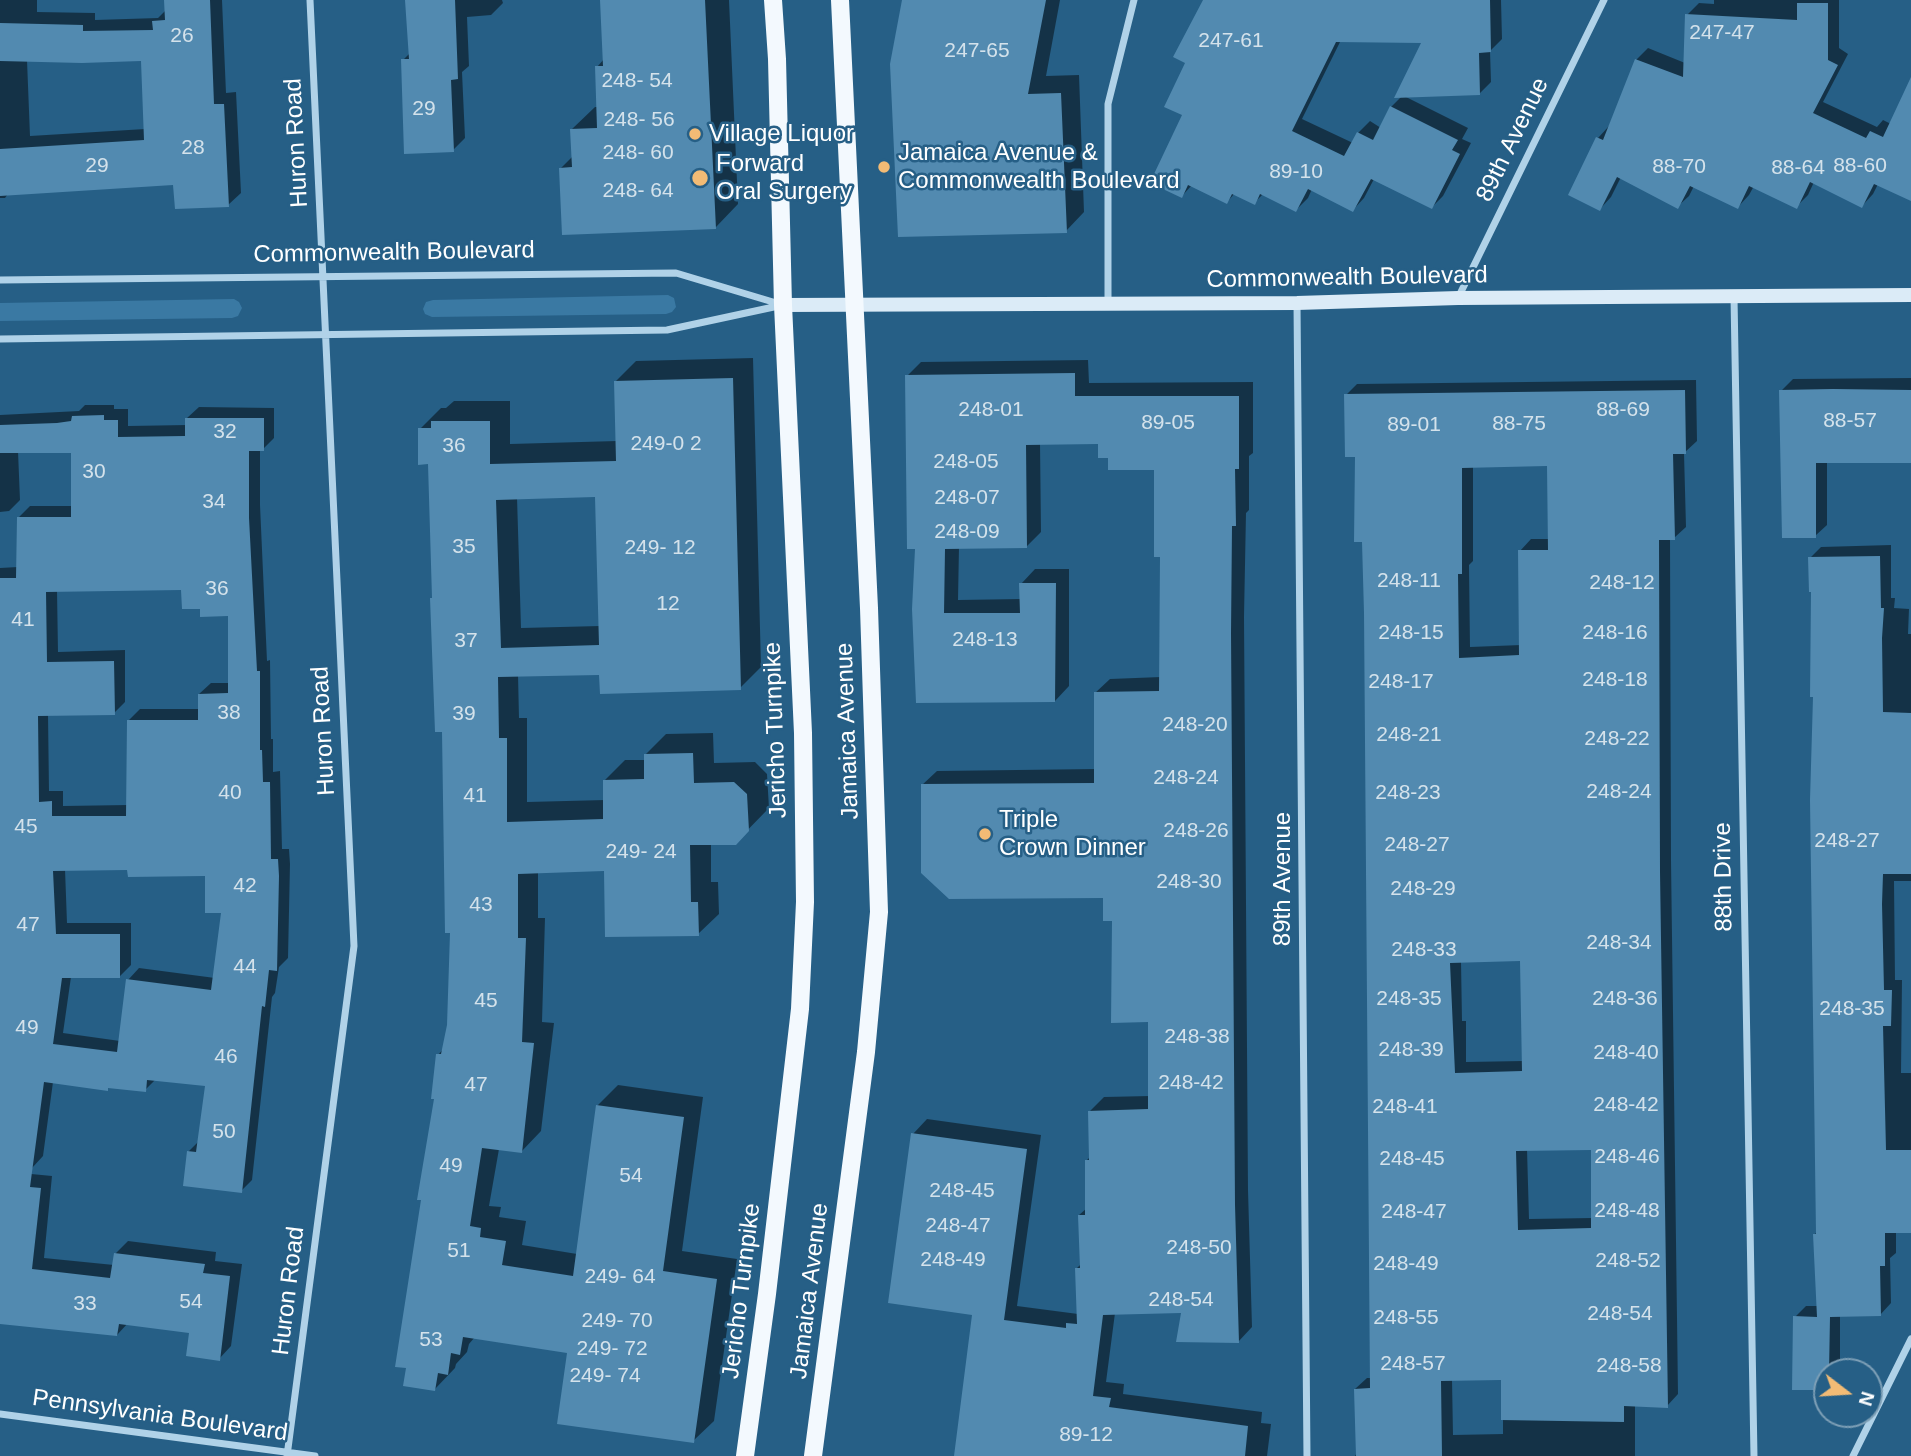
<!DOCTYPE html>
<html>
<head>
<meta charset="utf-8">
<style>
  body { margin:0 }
  #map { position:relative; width:1911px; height:1456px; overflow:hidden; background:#265f86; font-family:Helvetica,sans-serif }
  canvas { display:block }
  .north { position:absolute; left:1813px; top:1358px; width:70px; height:70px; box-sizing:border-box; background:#265f86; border:2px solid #7d9fb6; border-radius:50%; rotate:107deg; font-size:19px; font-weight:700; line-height:28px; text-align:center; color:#fff }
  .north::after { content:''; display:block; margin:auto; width:24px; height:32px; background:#f2bb75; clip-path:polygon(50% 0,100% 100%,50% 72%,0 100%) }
</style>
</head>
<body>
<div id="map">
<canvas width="1911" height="1456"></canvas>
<div class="north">N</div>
</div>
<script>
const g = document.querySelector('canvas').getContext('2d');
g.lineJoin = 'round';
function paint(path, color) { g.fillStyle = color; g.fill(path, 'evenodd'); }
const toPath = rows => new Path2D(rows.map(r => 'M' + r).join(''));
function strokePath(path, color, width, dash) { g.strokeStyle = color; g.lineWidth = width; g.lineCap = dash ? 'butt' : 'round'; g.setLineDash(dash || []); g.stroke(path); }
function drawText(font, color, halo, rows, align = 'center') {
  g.font = font + ' Helvetica,sans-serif'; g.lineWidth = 5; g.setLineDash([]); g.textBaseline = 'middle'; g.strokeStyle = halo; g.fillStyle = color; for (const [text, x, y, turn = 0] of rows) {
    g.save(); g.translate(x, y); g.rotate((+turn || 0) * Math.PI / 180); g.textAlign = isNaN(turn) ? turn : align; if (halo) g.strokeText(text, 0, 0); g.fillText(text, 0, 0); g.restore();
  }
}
paint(toPath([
  [668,295,674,298,676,307,672,312,666,314,432,317,425,314,423,309,426,302,433,300],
  [234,299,239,302,242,308,238,316,232,318,0,321,0,303]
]), '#3a79a3');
paint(toPath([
  [0,0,37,0,37,12,95,13,95,20,158,18,167,9,166,0,222,0,226,93,236,92,241,193,228,205,175,183,8,194,5,198,0,198],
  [143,59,145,129,30,136,27,60],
  [407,0,502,0,503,3,491,15,467,17,469,66,462,72,465,138,453,150,403,60,410,53],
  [602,0,729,0,738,204,716,227,561,168,573,156,572,129,595,107,598,107,597,67,604,59],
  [904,0,1060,0,1046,76,1079,75,1084,212,1066,231],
  [1205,0,1501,0,1502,39,1490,51,1491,82,1480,93,1404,96,1468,128,1462,139,1471,143,1443,196,1432,207,1374,179,1364,198,1353,210,1312,189,1308,198,1296,210,1263,194,1254,203,1235,193,1227,202,1192,185,1182,196,1187,63],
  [1341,40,1424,41,1402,96,1391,107,1381,128,1370,121,1358,133,1353,143,1302,119],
  [1714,0,1839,0,1839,48,1848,54,1823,102,1877,127,1883,120,1891,124,1911,81,1911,199,1878,184,1873,194,1862,206,1814,182,1808,195,1796,207,1754,186,1749,195,1738,207,1694,186,1689,196,1677,207,1621,177,1611,197,1600,209,1570,194,1598,138,1609,126,1636,60,1648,48,1685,63,1687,15,1699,3,1714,4],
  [753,358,761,667,740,688,601,673,518,674,519,718,527,718,527,802,605,800,605,780,625,760,646,760,646,754,666,734,713,733,714,763,755,762,767,774,769,808,735,843,711,843,711,882,718,882,719,914,698,934,606,869,538,872,538,918,545,918,542,1022,554,1023,541,1131,521,1152,499,1149,489,1206,501,1207,499,1217,526,1221,522,1245,577,1254,597,1106,618,1085,703,1097,682,1251,737,1259,714,1421,693,1441,569,1351,475,1337,469,1344,467,1352,456,1364,455,1368,435,1389,438,1055,444,1048,449,1026,452,931,444,731,433,597,430,463,420,429,441,408,446,408,454,401,510,401,510,444,617,441,615,382,636,361],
  [596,495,600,626,521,628,517,497],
  [1088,360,1089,383,1253,382,1253,453,1249,456,1249,510,1246,513,1244,617,1248,1190,1252,1327,1238,1342,1183,1311,1115,1313,1106,1382,1124,1384,1123,1394,1262,1412,1261,1423,1271,1424,1267,1456,956,1456,974,1313,913,1134,927,1119,1041,1135,1017,1306,1078,1314,1076,1269,1081,1264,1079,1215,1087,1208,1087,1160,1090,1157,1090,1111,1104,1097,1150,1096,1150,1020,1105,896,922,785,937,771,1096,769,1095,693,1110,679,1161,677,1161,556,1155,468,1110,457,1100,442,1040,443,1041,532,1027,546,959,547,958,600,1021,599,1021,584,1035,569,1069,569,1069,686,1055,701,918,701,917,547,907,376,921,362],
  [1911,378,1911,461,1827,461,1827,525,1815,536,1781,391,1793,379],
  [1696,380,1697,441,1684,453,1686,527,1674,538,1670,538,1671,860,1678,1394,1667,1406,1635,1404,1635,1456,1355,1456,1358,1451,1355,1389,1367,1378,1372,1378,1364,540,1356,455,1346,395,1357,384],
  [1549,465,1550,539,1531,539,1520,551,1521,645,1470,647,1469,565,1473,561,1473,466],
  [1522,960,1523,1061,1466,1062,1466,1021,1462,1021,1461,961],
  [1593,1148,1592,1218,1529,1219,1527,1149],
  [1503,1378,1503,1434,1453,1435,1452,1379],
  [85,405,114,405,114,409,128,409,128,426,187,425,187,418,199,407,274,408,274,438,263,449,260,449,260,505,267,661,270,660,271,739,273,739,273,772,280,771,282,849,289,849,290,864,288,958,279,967,275,993,272,997,252,1180,241,1191,188,1152,200,1140,207,1085,156,1079,145,1090,110,1086,107,1089,53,1082,43,1156,32,1168,0,1164,0,568,18,567,18,518,30,506,73,506,73,451,18,451,20,500,9,511,0,512,0,415,79,411],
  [183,588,202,607,229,614,229,683,211,683,199,694,199,709,140,709,129,720,128,805,63,806,63,791,49,791,48,714,114,713,125,702,125,650,58,652,57,590],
  [129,868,206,875,223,911,215,978,139,968,128,980,120,1041,63,1033,71,977,120,976,131,965,131,923,67,923,65,869],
  [1891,545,1891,598,1895,598,1894,608,1909,609,1908,634,1911,634,1911,881,1894,881,1895,980,1902,980,1901,1073,1911,1073,1911,1231,1896,1231,1896,1253,1890,1258,1891,1303,1880,1315,1840,1315,1840,1372,1827,1372,1827,1389,1795,1317,1806,1306,1818,1306,1815,1234,1817,1232,1815,695,1810,558,1821,547],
  [21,1173,52,1176,44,1258,114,1265,115,1254,128,1241,216,1252,215,1261,242,1264,231,1346,219,1359,191,1331,128,1323,117,1335,0,1313,0,1210]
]), '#0007');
paint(toPath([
  [164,0,210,0,214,104,224,104,229,207,175,209,173,185,0,196,0,149,144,140,141,61,82,63,0,61,0,23,83,25,83,31,153,30,152,21,165,20],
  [405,0,455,0,458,79,451,80,454,152,404,154,401,59,409,59],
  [600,0,705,0,716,229,562,235,559,168,572,167,570,129,597,128,595,66,603,66],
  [902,0,1046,0,1028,94,1061,93,1067,233,898,237,890,64],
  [1203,0,1490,0,1491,52,1479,53,1480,95,1394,98,1421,43,1336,42,1292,131,1344,156,1357,132,1373,140,1390,106,1458,140,1452,150,1460,154,1432,209,1371,179,1353,212,1308,189,1296,212,1260,194,1255,205,1232,194,1227,204,1188,185,1182,198,1165,190,1154,174,1182,115,1164,107,1185,63,1173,57],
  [1797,3,1828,3,1828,60,1838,65,1813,113,1866,138,1870,131,1883,137,1911,77,1911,201,1874,184,1862,208,1810,182,1797,209,1749,186,1738,209,1690,186,1678,209,1617,177,1600,211,1568,195,1596,137,1603,140,1635,59,1683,77,1685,14,1797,20],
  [1075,373,1075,396,1239,396,1239,469,1235,469,1236,526,1232,526,1231,633,1235,1205,1239,1343,1176,1342,1181,1313,1103,1315,1093,1396,1111,1398,1109,1407,1248,1426,1245,1456,954,1456,972,1315,888,1303,911,1133,1027,1149,1004,1320,1066,1328,1066,1323,1077,1324,1075,1268,1080,1268,1078,1215,1085,1215,1085,1160,1089,1160,1088,1111,1148,1109,1148,1022,1111,1023,1112,921,1103,921,1103,898,949,899,921,873,921,784,1094,783,1094,692,1159,691,1160,557,1154,557,1154,470,1108,470,1108,458,1098,458,1098,444,1026,445,1027,548,945,549,944,613,1020,613,1019,583,1056,583,1055,702,916,703,912,609,915,549,907,549,905,375],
  [733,378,741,690,600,694,599,675,498,677,499,738,507,738,507,822,603,819,603,780,644,779,644,754,693,753,694,783,734,782,747,794,749,831,736,845,690,845,691,902,698,902,699,936,605,937,604,871,518,874,518,938,526,938,522,1042,534,1043,522,1153,482,1148,470,1226,481,1228,480,1237,506,1241,502,1265,573,1276,596,1105,684,1117,663,1271,717,1279,694,1443,557,1424,567,1353,463,1337,460,1355,451,1353,448,1375,438,1373,435,1391,403,1386,406,1368,395,1367,421,1200,417,1200,434,1099,431,1099,436,1054,441,1054,447,1025,450,933,445,933,442,732,435,732,430,598,432,598,428,464,418,465,418,428,431,428,431,421,490,421,490,464,616,461,614,381],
  [595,497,599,645,501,648,496,500],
  [1833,389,1911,390,1911,463,1816,463,1816,538,1782,538,1779,390],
  [1685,390,1686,454,1673,454,1675,540,1659,540,1660,872,1668,1408,1624,1406,1624,1422,1501,1420,1501,1380,1441,1381,1442,1456,1356,1456,1354,1389,1370,1388,1364,613,1362,542,1354,542,1355,457,1345,457,1344,394],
  [1547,466,1548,550,1518,550,1519,655,1459,658,1458,574,1462,574,1462,468],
  [1520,961,1522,1071,1455,1073,1450,963],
  [1591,1150,1591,1228,1518,1230,1516,1151],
  [104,415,104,420,118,420,118,437,185,436,185,418,264,418,264,451,249,451,249,518,257,671,260,671,260,750,262,750,263,782,270,782,271,859,278,859,279,876,277,971,269,970,265,1007,262,1006,242,1193,183,1186,187,1151,196,1152,205,1086,147,1080,146,1092,108,1088,108,1091,44,1082,30,1187,41,1188,32,1269,110,1278,114,1253,205,1264,203,1273,230,1276,220,1361,186,1356,189,1333,119,1324,117,1336,0,1324,0,578,16,578,17,517,71,517,71,453,0,453,0,425,57,423,71,421,72,416],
  [181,590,182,609,200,609,200,617,228,616,228,693,198,694,198,720,127,720,126,816,52,816,52,801,39,802,38,716,115,715,114,661,47,662,46,592],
  [127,870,128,877,205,876,205,913,221,913,211,990,126,979,117,1052,53,1044,62,978,120,978,120,934,56,934,53,871],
  [1880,556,1881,608,1884,608,1882,638,1883,712,1911,713,1911,874,1883,874,1882,904,1884,990,1892,990,1891,1026,1883,1026,1886,1150,1911,1150,1911,1233,1885,1233,1885,1266,1880,1266,1881,1316,1830,1317,1829,1372,1827,1372,1827,1390,1792,1390,1793,1316,1817,1317,1813,1234,1816,1234,1810,800,1813,697,1810,697,1811,592,1809,592,1808,557]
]), '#528ab0');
strokePath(toPath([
  [0,280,676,273,783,305],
  [1734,297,1754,1456],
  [1458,298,1604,0],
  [1108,303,1108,104,1134,0],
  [1297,303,1307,1456],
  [0,339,667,330,783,305],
  [0,1414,315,1456],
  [287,1456,354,946,310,0],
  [1853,1456,1911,1339]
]), '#b0d2e8', 7);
strokePath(toPath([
  [783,305,1297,303,1458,298,1911,295]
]), '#dbebf7', 14);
strokePath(toPath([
  [745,1456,767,1294,800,1009,805,902,803,733,783,305,777,59,773,0],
  [813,1456,866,1052,879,912,869,608,840,0]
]), '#f3f9fe', 18);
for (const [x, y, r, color] of [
  [695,134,7,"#f2bb75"],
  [884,167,7,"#f2bb75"],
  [700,178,9,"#f2bb75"],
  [985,834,7,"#f2bb75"]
]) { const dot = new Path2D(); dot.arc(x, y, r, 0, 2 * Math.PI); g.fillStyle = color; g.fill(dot); strokePath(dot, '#265f86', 2.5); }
drawText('21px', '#d4e2eb', null, [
  ["247-47",1722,33],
  ["26",182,36],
  ["247-61",1231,41],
  ["247-65",977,51],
  ["248- 54",637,81],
  ["29",424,109],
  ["248- 56",639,120],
  ["28",193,148],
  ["248- 60",638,153],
  ["29",97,166],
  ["88-60",1860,166],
  ["88-70",1679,167],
  ["88-64",1798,168],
  ["89-10",1296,172],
  ["248- 64",638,191],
  ["248-01",991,410],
  ["88-69",1623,410],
  ["88-57",1850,421],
  ["89-05",1168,423],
  ["88-75",1519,424],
  ["89-01",1414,425],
  ["32",225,432],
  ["249-0 2",666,444],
  ["36",454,446],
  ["248-05",966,462],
  ["30",94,472],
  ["248-07",967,498],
  ["34",214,502],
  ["248-09",967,532],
  ["35",464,547],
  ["249- 12",660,548],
  ["248-11",1409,581],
  ["248-12",1622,583],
  ["36",217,589],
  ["12",668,604],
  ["41",23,620],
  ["248-15",1411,633],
  ["248-16",1615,633],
  ["248-13",985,640],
  ["37",466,641],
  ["248-18",1615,680],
  ["248-17",1401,682],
  ["38",229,713],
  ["39",464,714],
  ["248-20",1195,725],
  ["248-21",1409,735],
  ["248-22",1617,739],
  ["248-24",1186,778],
  ["248-24",1619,792],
  ["40",230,793],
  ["248-23",1408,793],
  ["41",475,796],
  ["45",26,827],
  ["248-26",1196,831],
  ["248-27",1847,841],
  ["248-27",1417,845],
  ["249- 24",641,852],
  ["248-30",1189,882],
  ["42",245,886],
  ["248-29",1423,889],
  ["43",481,905],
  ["47",28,925],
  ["248-34",1619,943],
  ["248-33",1424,950],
  ["44",245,967],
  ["248-35",1409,999],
  ["248-36",1625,999],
  ["45",486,1001],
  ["248-35",1852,1009],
  ["49",27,1028],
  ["248-38",1197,1037],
  ["248-39",1411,1050],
  ["248-40",1626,1053],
  ["46",226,1057],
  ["248-42",1191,1083],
  ["47",476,1085],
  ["248-42",1626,1105],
  ["248-41",1405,1107],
  ["50",224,1132],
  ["248-46",1627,1157],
  ["248-45",1412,1159],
  ["49",451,1166],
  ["54",631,1176],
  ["248-45",962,1191],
  ["248-48",1627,1211],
  ["248-47",1414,1212],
  ["248-47",958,1226],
  ["248-50",1199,1248],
  ["51",459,1251],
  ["248-49",953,1260],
  ["248-52",1628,1261],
  ["248-49",1406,1264],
  ["249- 64",620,1277],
  ["248-54",1181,1300],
  ["54",191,1302],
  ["33",85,1304],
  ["248-54",1620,1314],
  ["248-55",1406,1318],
  ["249- 70",617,1321],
  ["53",431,1340],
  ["249- 72",612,1349],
  ["248-57",1413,1364],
  ["248-58",1629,1366],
  ["249- 74",605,1376],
  ["89-12",1086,1435]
]);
drawText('24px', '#fff', '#265f86', [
  ["Village Liquor",709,134],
  ["Jamaica Avenue &",898,153],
  ["Commonwealth Boulevard",898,181],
  ["Forward",716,164],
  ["Oral Surgery",716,192],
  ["Triple",999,820],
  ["Crown Dinner",999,848]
], 'left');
drawText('24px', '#fff', '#265f86', [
  ["89th Avenue",1513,140,-64],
  ["Huron Road",297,143,-93],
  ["Commonwealth Boulevard",394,253,-1],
  ["Commonwealth Boulevard",1347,278,-1],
  ["Jericho Turnpike",776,730,-92],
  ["Huron Road",324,731,-93],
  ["Jamaica Avenue",848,731,-92],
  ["88th Drive",1724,877,-91],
  ["89th Avenue",1283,879,-90],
  ["Huron Road",289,1291,-83],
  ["Jericho Turnpike",742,1291,-83],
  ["Jamaica Avenue",810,1291,-83],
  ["Pennsylvania Boulevard",160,1416,8]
]);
</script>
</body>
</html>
